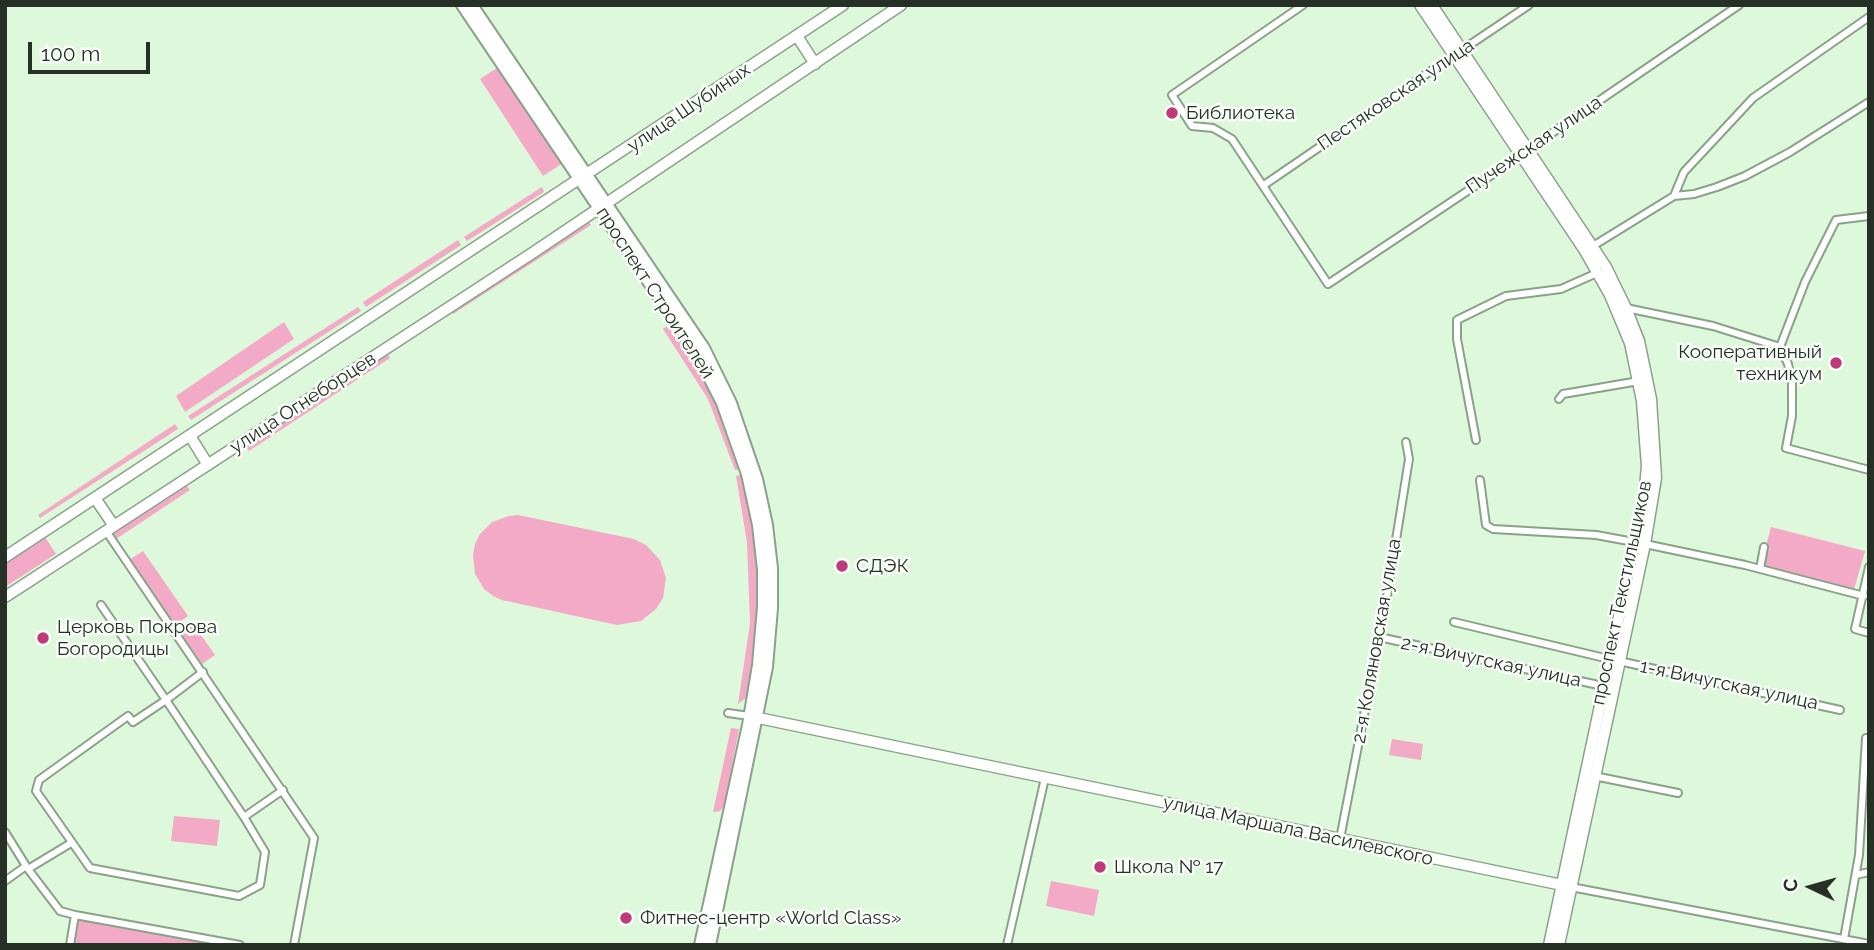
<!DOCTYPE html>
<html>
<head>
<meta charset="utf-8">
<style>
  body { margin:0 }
  #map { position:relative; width:1874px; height:950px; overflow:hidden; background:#def8dc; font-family:Raleway,sans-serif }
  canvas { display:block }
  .frame { position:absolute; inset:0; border:7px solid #263026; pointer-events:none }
  .north { position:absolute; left:1776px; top:852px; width:70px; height:70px; -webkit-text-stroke:5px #f9fef9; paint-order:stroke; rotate:275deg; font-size:19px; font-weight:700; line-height:28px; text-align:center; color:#263026 }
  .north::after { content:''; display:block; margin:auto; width:24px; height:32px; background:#263026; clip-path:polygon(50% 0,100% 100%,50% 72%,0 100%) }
  .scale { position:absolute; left:28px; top:42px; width:122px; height:32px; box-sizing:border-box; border:4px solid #263026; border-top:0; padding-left:9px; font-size:21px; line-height:24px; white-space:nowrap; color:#263026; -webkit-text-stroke:5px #f9fef9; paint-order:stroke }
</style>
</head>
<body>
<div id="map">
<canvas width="1874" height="950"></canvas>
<div class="frame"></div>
<div class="north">С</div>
<div class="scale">100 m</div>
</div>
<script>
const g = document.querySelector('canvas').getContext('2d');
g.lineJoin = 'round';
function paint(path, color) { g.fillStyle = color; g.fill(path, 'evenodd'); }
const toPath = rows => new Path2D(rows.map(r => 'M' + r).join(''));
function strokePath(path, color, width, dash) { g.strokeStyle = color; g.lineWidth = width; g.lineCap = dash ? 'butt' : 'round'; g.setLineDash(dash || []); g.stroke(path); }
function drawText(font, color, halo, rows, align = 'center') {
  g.font = font + ' Raleway,sans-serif'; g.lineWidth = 5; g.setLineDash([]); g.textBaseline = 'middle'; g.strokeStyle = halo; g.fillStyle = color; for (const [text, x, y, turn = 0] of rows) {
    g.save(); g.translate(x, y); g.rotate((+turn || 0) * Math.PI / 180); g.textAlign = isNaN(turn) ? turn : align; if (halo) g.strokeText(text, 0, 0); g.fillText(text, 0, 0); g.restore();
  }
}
paint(toPath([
  [500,66,563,163,543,176,480,79],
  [542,187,544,192,467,241,464,237],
  [588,220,591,225,453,314,450,309],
  [458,240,461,245,366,307,363,302],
  [358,307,361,311,191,420,188,416],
  [284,322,294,339,185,412,176,396],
  [669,325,712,392,741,469,735,470,708,399,663,329],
  [387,353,390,358,249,451,246,447],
  [175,424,178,429,40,518,38,515],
  [743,474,755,546,758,605,748,692,746,698,738,704,750,623,747,542,736,476],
  [187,486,190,490,116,539,113,534],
  [518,515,634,539,646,545,660,560,666,578,663,598,656,609,641,621,617,625,502,600,493,596,484,589,475,574,473,555,475,544,480,534,492,522,509,516],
  [1771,527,1865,551,1853,593,1760,569],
  [43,534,56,554,5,587,5,558],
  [143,551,188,616,175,625,129,560],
  [192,622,215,655,202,664,179,631],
  [731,728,739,729,724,806,720,811,713,812],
  [1392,739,1423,744,1421,760,1389,755],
  [174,816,220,820,217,846,171,841],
  [1051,881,1099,890,1094,916,1046,906],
  [76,917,233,945,71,945]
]), '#f3aac6');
const street = toPath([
  [1303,5,1172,95,1192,126,1213,128,1232,139,1328,284,1520,156],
  [1462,50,1529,5],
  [1527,150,1739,5],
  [1264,185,1454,55],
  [1674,196,1684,172,1753,98,1869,17],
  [1593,246,1674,196,1694,194,1717,187,1745,176,1790,152,1869,102],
  [1626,308,1713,326,1780,347,1805,282,1836,220,1869,216],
  [1780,347,1788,364,1792,382,1792,416,1786,448,1869,470],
  [1559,399,1563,394,1639,381],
  [1476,440,1457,339,1457,320,1506,296,1561,289,1597,273],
  [1480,480,1486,525,1493,529,1596,535,1634,542],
  [106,531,314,838,294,945],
  [1645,544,1745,565,1864,596],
  [1869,567,1855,629,1869,633],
  [1760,569,1764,547],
  [101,605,166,700,244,817,265,852,260,885,239,896,90,868,36,791,39,780,128,716,133,722,166,700,203,672],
  [1454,622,1609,659],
  [1379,637,1603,686],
  [1619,661,1840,710],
  [728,713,749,716],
  [1594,776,1678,793],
  [244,817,283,790],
  [5,832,28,869,60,911,75,915,70,945],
  [1340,839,1387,596,1409,459,1406,442],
  [28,869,71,843],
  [1856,875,1869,872],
  [5,881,26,866],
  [1571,887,1869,944],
  [75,915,240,945],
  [1844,939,1859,855,1866,738,1869,738],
  [1007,945,1045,778]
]);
const secondary = toPath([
  [1420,5,1585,251,1610,295,1630,343,1642,401,1647,466,1644,499,1549,945],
  [1432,5,1606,267,1626,308,1639,341,1651,399,1656,478,1645,544,1559,945],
  [797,36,815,64],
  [190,436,208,465],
  [95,498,114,526],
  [5,557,843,5],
  [5,597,534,252,901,5],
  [749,716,1567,886]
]);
const primary = toPath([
  [462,5,697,354,722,403,747,474,758,525,763,570,763,607,758,665,748,725,700,945],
  [472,5,704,348,731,403,757,479,767,525,772,568,772,608,767,667,710,945]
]);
strokePath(street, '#8aa288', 10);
strokePath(secondary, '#8aa288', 13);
strokePath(primary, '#8aa288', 14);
strokePath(street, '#fff', 6);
strokePath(secondary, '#fff', 10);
strokePath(primary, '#fff', 10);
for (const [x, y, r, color] of [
  [1172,113,7,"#c03a7b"],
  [1836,363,7,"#c03a7b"],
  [842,566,7,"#c03a7b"],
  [43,638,7,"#c03a7b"],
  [1100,867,7,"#c03a7b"],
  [626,918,7,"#c03a7b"]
]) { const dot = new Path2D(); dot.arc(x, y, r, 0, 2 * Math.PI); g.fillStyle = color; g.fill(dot); strokePath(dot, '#f9fef9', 2.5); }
drawText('19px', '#263026', '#f9fef9', [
  ["Пестяковская улица",1396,95,-34],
  ["улица Шубиных",689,108,-34],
  ["Пучежская улица",1534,145,-34],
  ["проспект Строителей",655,293,57],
  ["улица Огнеборцев",303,403,-33],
  ["проспект Текстильщиков",1622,593,-78],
  ["2-я Коляновская улица",1377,641,-80],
  ["2-я Вичугская улица",1491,662,12],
  ["1-я Вичугская улица",1729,685,12],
  ["улица Маршала Василевского",1298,831,12]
]);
drawText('19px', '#263026', '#f9fef9', [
  ["Библиотека",1186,113],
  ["Кооперативный",1822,352,"right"],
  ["техникум",1822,374,"right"],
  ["СДЭК",856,566],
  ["Церковь Покрова",57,627],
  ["Богородицы",57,649],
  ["Школа № 17",1114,867],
  ["Фитнес-центр «World Class»",640,918]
], 'left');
</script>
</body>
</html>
